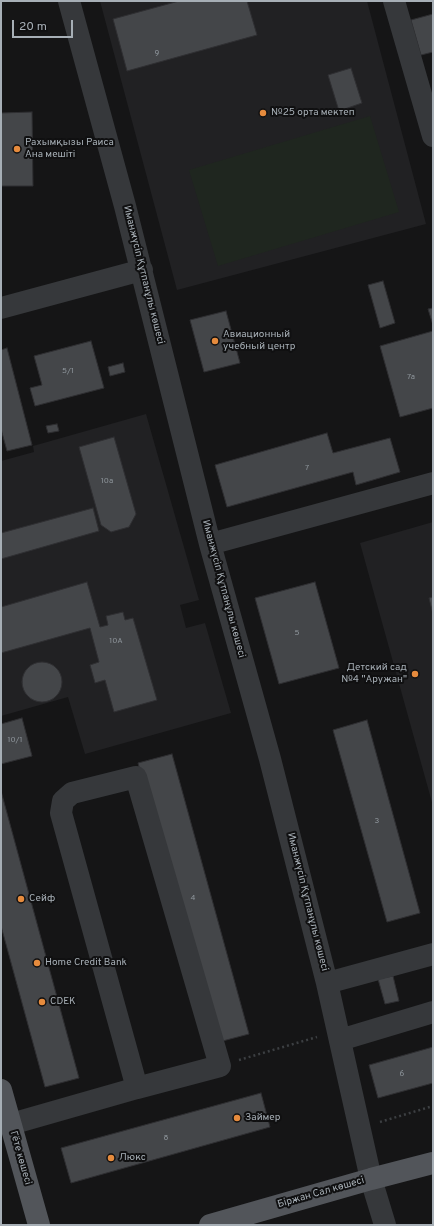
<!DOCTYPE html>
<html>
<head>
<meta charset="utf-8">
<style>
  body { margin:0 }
  #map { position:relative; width:434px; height:1226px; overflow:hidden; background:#151516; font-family:Overpass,sans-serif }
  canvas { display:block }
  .frame { position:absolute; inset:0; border:2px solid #a7afb6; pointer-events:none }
  .scale { position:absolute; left:12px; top:20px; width:61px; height:18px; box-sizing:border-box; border:2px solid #a7afb6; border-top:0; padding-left:5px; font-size:12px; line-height:14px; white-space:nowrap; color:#a7afb6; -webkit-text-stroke:3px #101011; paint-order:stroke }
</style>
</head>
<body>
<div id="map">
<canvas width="434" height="1226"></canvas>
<div class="frame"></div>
<div class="scale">20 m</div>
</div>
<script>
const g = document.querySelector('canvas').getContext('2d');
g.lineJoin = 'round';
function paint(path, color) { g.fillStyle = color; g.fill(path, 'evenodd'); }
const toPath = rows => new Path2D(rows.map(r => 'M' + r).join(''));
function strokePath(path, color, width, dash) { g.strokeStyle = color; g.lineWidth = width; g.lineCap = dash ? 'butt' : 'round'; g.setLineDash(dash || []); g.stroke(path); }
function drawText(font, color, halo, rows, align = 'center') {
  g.font = font + ' Overpass,sans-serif'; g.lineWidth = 4; g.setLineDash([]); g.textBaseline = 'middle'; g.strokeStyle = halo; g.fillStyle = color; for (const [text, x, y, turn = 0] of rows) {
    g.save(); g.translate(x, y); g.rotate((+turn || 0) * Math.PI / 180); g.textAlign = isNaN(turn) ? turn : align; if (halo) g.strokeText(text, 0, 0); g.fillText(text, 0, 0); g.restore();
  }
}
paint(toPath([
  [100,1,367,1,426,224,177,290],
  [146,414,199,600,180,605,186,628,205,623,231,713,85,754,68,697,1,716,1,461,34,452,33,446],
  [433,522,433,806,360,543]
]), '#212123');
paint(toPath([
  [370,116,399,212,218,266,189,170]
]), '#1f261f');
const building = toPath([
  [179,1,247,1,257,35,127,71,113,19,179,1],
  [433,14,433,52,421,55,411,20,433,14],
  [351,68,362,103,339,111,328,75,351,68],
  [32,112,33,186,1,186,1,113,32,112],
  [383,281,395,323,380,328,368,285,383,281],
  [433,308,433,325,428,309,433,308],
  [226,311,240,363,204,372,190,320,226,311],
  [433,331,433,408,400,417,380,346,433,331],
  [91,341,104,388,35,406,30,388,42,385,34,356,91,341],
  [7,348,32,445,7,451,1,429,1,350,7,348],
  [123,363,125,372,110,376,108,367,123,363],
  [57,424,59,431,48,433,46,426,57,424],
  [327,433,333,453,390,438,400,472,356,485,353,472,227,507,215,465,327,433],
  [114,437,136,514,129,527,111,532,101,525,79,447,114,437],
  [93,508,99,531,1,559,1,533,93,508],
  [87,582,100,627,108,625,106,616,123,612,125,620,133,618,157,700,114,712,105,680,95,683,90,665,99,662,90,628,1,653,1,607,87,582],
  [315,582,339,668,279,684,255,598,315,582],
  [433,597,433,614,429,598,433,597],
  '22 682a20 20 0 1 1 40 0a20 20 0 1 1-40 0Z',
  [22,718,32,756,1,764,1,724,22,718],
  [367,720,420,913,387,922,333,730,367,720],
  [172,754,249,1034,215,1043,138,763,172,754],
  [1,791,79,1078,45,1087,1,926,1,791],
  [393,976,399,1001,385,1004,378,979,393,976],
  [433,1047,433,1083,378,1098,369,1065,433,1047],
  [261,1093,270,1127,71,1183,61,1148,261,1093]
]);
paint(building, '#444649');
strokePath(building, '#2f2f32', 1);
strokePath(toPath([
  [239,1060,317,1037],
  [380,1122,433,1106]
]), '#3c3f42', 2.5, [2, 3]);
strokePath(toPath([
  [69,1,125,206,210,544,270,759,327,983,371,1179,385,1225],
  [394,1,433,136],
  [1,308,142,270],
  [210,544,433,483],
  [327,983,433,954],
  [340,1040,433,1012],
  [11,1124,137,1088,61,813,63,801,72,793,136,777,220,1066,137,1088]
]), '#36383b', 22);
strokePath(toPath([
  [1,1090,39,1225],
  [210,1225,371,1179,433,1163]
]), '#52555a', 22);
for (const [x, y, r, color] of [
  [263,113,4,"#e68b3d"],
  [17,149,4,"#e68b3d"],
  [215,341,4,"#e68b3d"],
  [415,674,4,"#e68b3d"],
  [21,899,4,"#e68b3d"],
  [37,963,4,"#e68b3d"],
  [42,1002,4,"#e68b3d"],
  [237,1118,4,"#e68b3d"],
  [111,1158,4,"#e68b3d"]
]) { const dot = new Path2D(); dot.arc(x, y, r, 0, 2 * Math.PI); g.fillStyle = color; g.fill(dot); strokePath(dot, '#101011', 1.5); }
drawText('8px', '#8e959b', null, [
  ["9",157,53],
  ["5/1",68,371],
  ["7а",411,377],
  ["7",307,468],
  ["10а",107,481],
  ["5",297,633],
  ["10А",116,641],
  ["10/1",15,740],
  ["3",377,821],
  ["4",193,898],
  ["6",402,1074],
  ["8",166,1138]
]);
drawText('10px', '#a7afb6', '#101011', [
  ["№25 орта мектеп",271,113],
  ["Рахымқызы Раиса",25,143],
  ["Ана мешіті",25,155],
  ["Авиационный",223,335],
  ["учебный центр",223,347],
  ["Детский сад",407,668,"right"],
  ["№4 \"Аружан\"",407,680,"right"],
  ["Сейф",29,899],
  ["Home Credit Bank",45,963],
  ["CDEK",50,1002],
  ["Займер",245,1118],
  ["Люкс",119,1158]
], 'left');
drawText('10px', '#a7afb6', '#101011', [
  ["Иманжүсіп Құтпанұлы көшесі",143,275,76],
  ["Иманжүсіп Құтпанұлы көшесі",223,589,75],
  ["Иманжүсіп Құтпанұлы көшесі",307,902,76],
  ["Гёте көшесі",20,1158,74],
  ["Біржан Сал көшесі",321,1193,-16]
]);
</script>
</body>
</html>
